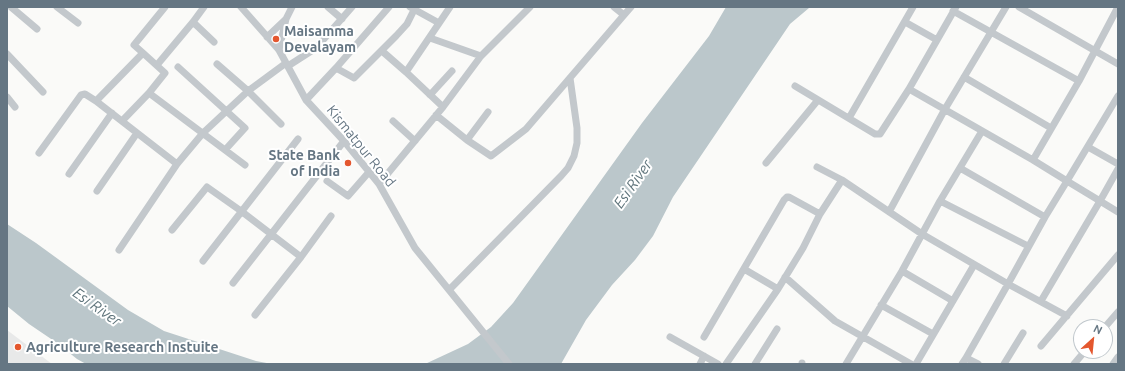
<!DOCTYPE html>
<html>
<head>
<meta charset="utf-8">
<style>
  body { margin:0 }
  #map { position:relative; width:1125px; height:371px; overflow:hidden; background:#fafaf8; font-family:Ubuntu,sans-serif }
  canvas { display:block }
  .frame { position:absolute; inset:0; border:8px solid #657683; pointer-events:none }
  .north { position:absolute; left:1073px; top:319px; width:40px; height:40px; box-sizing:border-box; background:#fff; border:1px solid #c1c8cd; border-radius:50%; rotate:27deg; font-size:11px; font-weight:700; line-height:16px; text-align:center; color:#657683 }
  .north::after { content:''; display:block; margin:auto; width:14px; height:18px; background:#e4572e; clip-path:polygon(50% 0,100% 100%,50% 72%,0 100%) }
</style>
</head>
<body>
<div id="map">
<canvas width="1125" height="371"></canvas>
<div class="frame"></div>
<div class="north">N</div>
</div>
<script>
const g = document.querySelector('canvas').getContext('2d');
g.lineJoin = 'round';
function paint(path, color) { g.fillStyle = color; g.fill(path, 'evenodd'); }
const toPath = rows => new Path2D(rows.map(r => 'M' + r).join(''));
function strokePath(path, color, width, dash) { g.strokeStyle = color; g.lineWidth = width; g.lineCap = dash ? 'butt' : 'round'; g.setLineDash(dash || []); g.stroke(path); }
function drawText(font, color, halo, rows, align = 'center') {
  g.font = font + ' Ubuntu,sans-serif'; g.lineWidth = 4; g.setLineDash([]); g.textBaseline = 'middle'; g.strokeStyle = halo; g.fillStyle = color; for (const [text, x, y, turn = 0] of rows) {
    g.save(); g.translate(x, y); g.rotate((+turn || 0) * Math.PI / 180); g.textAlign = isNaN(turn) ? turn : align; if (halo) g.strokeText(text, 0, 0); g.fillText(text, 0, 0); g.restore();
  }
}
paint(toPath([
  [7,330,52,364,7,364]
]), '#e8e9e9');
paint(toPath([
  [726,7,816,7,809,8,790,24,673,197,653,236,635,260,612,285,586,320,561,364,425,364,468,344,491,327,513,303,642,123,709,36],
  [7,224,36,243,128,310,164,331,256,361,272,364,86,364,77,359,57,343,29,324,7,306]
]), '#bbc7cb');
strokePath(toPath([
  [11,7,37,29],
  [57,7,78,23],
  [165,7,134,45,143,53,96,101,177,164],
  [241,7,279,50,306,100,344,141,379,184,415,248,509,364],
  [328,7,342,19],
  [410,7,439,23],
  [1019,7,1118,64],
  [953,11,1079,81],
  [624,15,631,7],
  [193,22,214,42],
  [905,22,937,40],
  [267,37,286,19],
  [430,38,481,56],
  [279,50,286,19,292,7],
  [382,51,406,72],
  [7,54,43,92],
  [217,64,248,91,281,124],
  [157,65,193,22,204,7],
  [288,66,316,48,352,7],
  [178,67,245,128,225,150],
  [336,68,354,78,396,36,407,24,414,10],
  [964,77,1051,128],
  [795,86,875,134,880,134,909,89,956,7],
  [909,89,1033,160,1067,181,1118,96],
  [149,93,245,165],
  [430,95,452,71],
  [7,97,15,107],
  [306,100,336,68,389,7],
  [443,107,481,56,530,7],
  [436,115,467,140,491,156,526,129,624,15,614,7],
  [849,118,913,7],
  [122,121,149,93,165,73,143,53],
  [393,121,415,141],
  [467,140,488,112],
  [1088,147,1118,164],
  [39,153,81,95,85,94,96,101],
  [1033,160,1079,81,1118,7],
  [766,163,818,100],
  [817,167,842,180,922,234,1008,284,1045,217,1067,181,1100,201,1118,169],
  [960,168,1045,217],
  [69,174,112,113],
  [327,181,348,196,369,172],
  [379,184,443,107,406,72,450,7],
  [97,191,137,133],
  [940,201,1028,246],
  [889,212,945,109,1006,7],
  [172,230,207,187,241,211,301,257,255,315],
  [119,250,177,164,203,133,248,91,286,63],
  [301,257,331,216],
  [203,261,298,139],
  [744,269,778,289],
  [902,271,953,301],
  [785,277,835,321,911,364],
  [233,283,344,141],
  [449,290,561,176,568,168,574,156,577,143,577,128,570,78],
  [1041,301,1100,201,1118,212],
  [881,305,933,334],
  [1105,327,1118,312],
  [670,337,718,364],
  [704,337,784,200,787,197,789,197,820,214],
  [1041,346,1118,255],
  [966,358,1008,284,1067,316],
  [700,364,704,356],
  [726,364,778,289,803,248,820,214,842,180],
  [755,364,777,329],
  [802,364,802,363],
  [846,364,902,271,940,201,982,131],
  [916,364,974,265],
  [962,364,966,358,978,364],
  [1004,364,1023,333],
  [1074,364,1085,351],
  [1113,364,1118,357]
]), '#c3c8cc', 7);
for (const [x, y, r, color] of [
  [276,39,4,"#e4572e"],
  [348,163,4,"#e4572e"],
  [18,347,4,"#e4572e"]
]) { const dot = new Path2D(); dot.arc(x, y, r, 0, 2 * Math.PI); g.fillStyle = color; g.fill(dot); strokePath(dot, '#fff', 1.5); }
drawText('bold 14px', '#657683', '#fff', [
  ["Maisamma",284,31],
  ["Devalayam",284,47],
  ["State Bank",340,155,"right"],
  ["of India",340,171,"right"],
  ["Agriculture Research Instuite",26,347]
], 'left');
drawText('14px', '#657683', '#fff', [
  ["Kismatpur Road",361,146,51]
]);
drawText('italic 15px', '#60757c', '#fff', [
  ["Esi River",633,184,-55],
  ["Esi River",97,307,35]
]);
</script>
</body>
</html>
